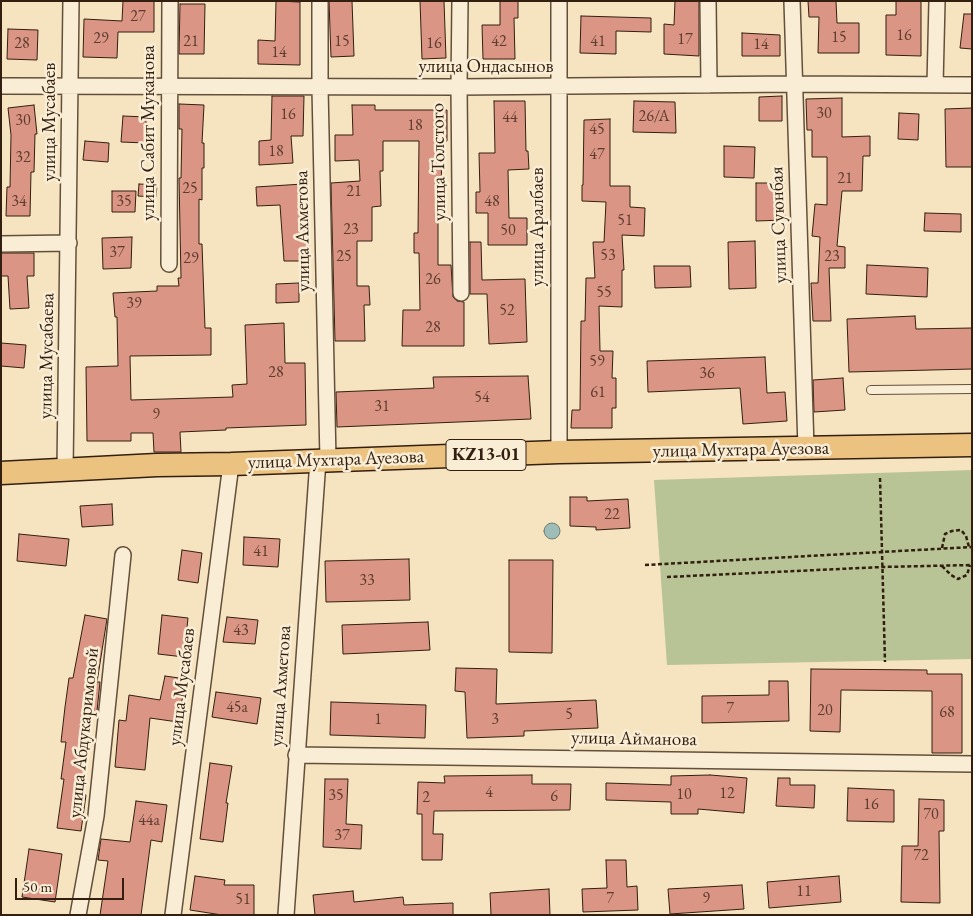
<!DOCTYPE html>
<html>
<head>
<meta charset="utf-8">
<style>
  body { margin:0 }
  #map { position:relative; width:973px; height:916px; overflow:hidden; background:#f6e3bf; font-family:"EB Garamond",serif }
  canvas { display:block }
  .frame { position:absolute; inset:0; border:2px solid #321f10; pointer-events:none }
  .scale { position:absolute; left:15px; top:878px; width:109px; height:22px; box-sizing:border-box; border:2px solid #321f10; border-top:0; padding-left:6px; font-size:15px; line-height:18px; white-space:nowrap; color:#321f10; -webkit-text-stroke:4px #f9edd5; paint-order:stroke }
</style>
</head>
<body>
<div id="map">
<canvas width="973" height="916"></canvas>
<div class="frame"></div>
<div class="scale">50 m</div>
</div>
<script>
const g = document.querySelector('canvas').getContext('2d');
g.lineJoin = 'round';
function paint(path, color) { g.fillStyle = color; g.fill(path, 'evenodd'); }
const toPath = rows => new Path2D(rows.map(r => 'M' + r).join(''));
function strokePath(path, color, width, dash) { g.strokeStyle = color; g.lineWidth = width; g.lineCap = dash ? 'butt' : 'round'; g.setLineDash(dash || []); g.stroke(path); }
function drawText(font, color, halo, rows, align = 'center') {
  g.font = font + ' "EB Garamond",serif'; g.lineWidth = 5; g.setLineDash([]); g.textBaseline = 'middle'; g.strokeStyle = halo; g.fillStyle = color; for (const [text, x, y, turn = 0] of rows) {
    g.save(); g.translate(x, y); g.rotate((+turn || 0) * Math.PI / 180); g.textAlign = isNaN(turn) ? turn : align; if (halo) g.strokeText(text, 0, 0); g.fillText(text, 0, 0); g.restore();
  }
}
paint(toPath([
  [972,470,972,659,667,665,654,480]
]), '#b8c495');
const water = toPath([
  '544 531a8 8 0 1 1 16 0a8 8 0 1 1-16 0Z'
]);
paint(water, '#9ebdb9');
strokePath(water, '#737e75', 1);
const building = toPath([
  [123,1,154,1,154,32,118,32,117,58,83,57,84,19,122,21,123,1],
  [276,1,300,2,300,65,258,64,258,40,275,41,276,1],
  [329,1,352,1,354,56,331,57,329,1],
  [420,1,444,1,446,58,422,59,420,1],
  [500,1,518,1,518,18,514,18,515,59,483,59,482,25,500,25,500,1],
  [675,1,699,1,699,56,664,54,664,24,674,25,675,1],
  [808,1,836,1,837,23,859,23,859,53,818,53,819,17,809,17,808,1],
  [896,1,921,1,921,56,886,55,886,15,896,15,896,1],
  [180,4,205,4,204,54,179,54,180,4],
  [964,14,972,14,972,49,960,48,964,14],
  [581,16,651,18,651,32,616,31,616,54,580,53,581,16],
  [8,29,38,30,37,60,7,59,8,29],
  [742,33,780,35,780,56,742,56,742,33],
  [272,96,304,96,303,136,291,136,293,163,259,165,259,141,271,140,272,96],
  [782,96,782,121,759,121,759,97,782,96],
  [842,98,842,137,870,136,870,156,863,156,862,191,842,191,837,246,845,247,845,268,829,268,831,321,813,321,811,283,818,283,820,237,812,236,815,204,827,205,827,157,812,157,812,130,807,130,806,99,842,98],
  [494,101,525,101,526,151,528,151,529,169,508,170,509,218,527,218,527,245,488,245,488,213,476,213,476,192,480,192,479,153,495,153,494,101],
  [634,101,675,102,676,133,633,132,634,101],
  [179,104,204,105,202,143,204,143,204,168,202,168,202,200,199,199,199,244,202,244,205,328,211,328,211,355,130,356,131,400,233,397,232,385,247,384,245,325,284,323,285,363,305,363,306,425,226,428,226,430,180,432,181,452,154,452,153,433,131,433,131,441,87,441,86,367,118,366,117,317,115,317,113,293,157,291,157,286,179,286,178,278,181,278,179,178,181,178,182,129,179,129,179,104],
  [34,105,37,134,35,134,34,172,31,172,30,216,6,216,7,187,10,187,11,135,8,108,34,105],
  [352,105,375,105,375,110,447,110,447,141,441,141,442,213,438,213,438,265,451,265,453,297,457,301,464,302,464,346,402,346,403,310,420,310,419,253,414,253,414,233,418,233,419,141,383,141,383,171,380,171,381,206,372,207,372,241,357,241,357,286,369,286,370,305,364,305,365,341,335,341,331,183,360,181,359,160,335,161,335,135,353,135,352,105],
  [972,108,972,167,946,167,945,109,972,108],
  [899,113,919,114,918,140,898,139,899,113],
  [123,116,146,117,146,143,121,142,123,116],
  [610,119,610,186,630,186,630,207,645,208,644,236,622,235,624,270,622,270,622,307,599,306,600,351,613,351,612,378,616,378,616,408,612,408,612,428,571,428,572,410,580,410,581,321,585,321,586,278,595,278,593,242,604,242,606,202,582,201,582,185,583,185,584,120,610,119],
  [85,141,109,143,108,162,83,160,85,141],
  [724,146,755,147,754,178,724,177,724,146],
  [756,183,784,183,785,220,756,221,756,183],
  [139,184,157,185,156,197,138,196,139,184],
  [303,184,306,244,309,244,309,261,284,261,280,205,257,206,256,187,303,184],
  [112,191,136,191,135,212,112,212,112,191],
  [925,213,961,214,961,232,924,231,925,213],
  [132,237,131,268,103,269,102,238,132,237],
  [755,241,756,288,729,289,728,242,755,241],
  [470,242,481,242,482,280,525,279,527,342,489,344,487,294,470,294,470,242],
  [1,253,34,253,34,276,27,276,29,308,10,309,8,276,1,276,1,253],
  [867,265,928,268,927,297,866,294,867,265],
  [654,266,690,266,691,287,655,288,654,266],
  [299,283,299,302,276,303,276,284,299,283],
  [915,316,916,329,972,328,972,369,849,372,847,319,915,316],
  [1,343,26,345,24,368,1,366,1,343],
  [765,357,767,393,785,392,787,421,743,424,740,388,648,392,647,361,765,357],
  [528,376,531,419,337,427,336,392,434,388,433,377,528,376],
  [843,378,845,410,814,412,813,380,843,378],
  [570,497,587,497,587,501,628,499,630,528,596,530,596,527,570,526,570,497],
  [112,504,113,525,82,527,80,506,112,504],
  [19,534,69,539,66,566,17,561,19,534],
  [244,537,280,539,278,567,243,565,244,537],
  [182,550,202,553,198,583,178,580,182,550],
  [409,559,410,600,326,602,325,561,409,559],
  [509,560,553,560,552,653,509,652,509,560],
  [85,615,107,619,97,682,100,682,97,711,92,711,82,794,86,795,81,831,57,828,64,779,61,779,66,742,61,742,65,707,69,678,73,678,85,615],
  [162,615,188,618,184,657,158,654,162,615],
  [227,617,258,620,255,644,223,642,227,617],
  [428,622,430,650,343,654,342,625,428,622],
  [456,668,497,669,496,704,596,700,598,728,524,731,524,736,467,738,465,692,455,691,456,668],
  [811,669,927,670,927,674,962,674,962,753,932,753,932,691,841,690,840,732,810,731,811,669],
  [165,676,186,679,178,722,150,718,145,770,115,767,119,720,126,721,129,695,160,700,165,676],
  [769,681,788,681,789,721,702,723,702,696,769,695,769,681],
  [216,692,261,698,257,724,212,717,216,692],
  [331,702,426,705,425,738,330,735,331,702],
  [210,763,232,766,226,803,228,803,223,842,200,839,210,763],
  [532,775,532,784,571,784,570,810,434,811,433,834,443,834,442,860,422,860,422,814,417,814,418,782,445,783,444,776,532,775],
  [710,775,747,778,744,813,698,809,698,814,671,814,671,802,606,800,606,783,671,785,671,776,710,775],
  [778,778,790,778,790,785,815,785,814,808,776,806,778,778],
  [325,779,348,779,346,824,362,825,361,849,323,847,325,779],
  [848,788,894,790,894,822,847,821,848,788],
  [919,799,944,800,944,831,939,831,940,903,901,902,902,846,918,846,919,799],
  [136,801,167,805,162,842,151,840,141,915,100,915,108,861,98,860,101,839,130,842,136,801],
  [29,849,62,854,55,902,22,897,29,849],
  [606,860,626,860,627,887,637,886,638,910,583,912,582,889,607,888,606,860],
  [195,876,225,880,224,885,254,885,254,915,222,915,190,910,195,876],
  [839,876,841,902,769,908,767,882,839,876],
  [742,885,744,909,670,914,668,889,742,885],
  [549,889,550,915,491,915,490,893,549,889],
  [353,891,354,902,403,897,404,905,453,903,453,915,315,915,313,895,353,891]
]);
paint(building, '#db9585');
strokePath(building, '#321f10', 1);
const lane = toPath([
  [871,390,972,389]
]);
const street = toPath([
  [320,1,320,88,328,460],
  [460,1,459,87,461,293],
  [559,1,559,452],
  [708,1,709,85],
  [792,1,806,448],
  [935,85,937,1],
  [1,86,459,87,794,84,972,85],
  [1,244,69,243],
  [169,264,170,1],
  [65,470,71,1],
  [296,755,972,764],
  [78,915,96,816,123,555],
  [173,915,231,464],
  [286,915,318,460]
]);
const primary = toPath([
  [1,473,157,465,231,464,559,452,972,445]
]);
strokePath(lane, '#63503c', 10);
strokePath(street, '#63503c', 18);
strokePath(primary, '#321f10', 25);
strokePath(toPath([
  [880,478,885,662],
  [942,548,945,534,952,531,961,530,966,536,969,547],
  [645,565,972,547],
  [942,566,951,575,958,579,967,575,970,565],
  [667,577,882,567,972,565]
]), '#321f10', 2.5, [4, 2.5]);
strokePath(lane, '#f9edd5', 8);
strokePath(street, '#f9edd5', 15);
strokePath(primary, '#ebc280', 22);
drawText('16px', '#5c3c2d', null, [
  ["27",138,17],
  ["16",904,36],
  ["15",839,38],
  ["29",101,39],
  ["17",685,40],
  ["21",191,42],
  ["15",342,42],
  ["42",499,42],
  ["41",598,42],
  ["28",22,44],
  ["16",434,44],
  ["14",761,45],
  ["14",279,53],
  ["30",824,114],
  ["16",288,115],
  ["26/А",654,117],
  ["44",510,118],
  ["30",23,121],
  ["18",415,126],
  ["45",597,130],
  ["18",276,152],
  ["47",597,155],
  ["32",23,158],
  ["21",845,179],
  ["25",190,189],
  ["21",354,192],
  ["34",19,202],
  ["35",124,202],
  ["48",492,202],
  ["51",625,221],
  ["23",351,230],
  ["50",508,231],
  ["37",117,253],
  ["53",608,256],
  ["25",344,257],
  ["23",832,257],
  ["29",191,259],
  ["26",433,280],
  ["55",604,293],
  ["39",134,304],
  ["52",507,311],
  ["28",433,328],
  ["59",597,362],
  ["28",276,373],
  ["36",707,374],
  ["61",598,393],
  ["54",482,398],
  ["31",382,407],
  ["9",156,415],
  ["22",612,515],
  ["41",261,552],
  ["33",367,581],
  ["43",241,631],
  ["45а",237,708],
  ["7",730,709],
  ["20",825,711],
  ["68",947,713],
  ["5",569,715],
  ["1",378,720],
  ["3",495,720],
  ["4",489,793],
  ["12",727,794],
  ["10",684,795],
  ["35",336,796],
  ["6",554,797],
  ["2",426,798],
  ["16",871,805],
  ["70",931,815],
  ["44а",149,821],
  ["37",342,836],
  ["72",921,856],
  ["11",804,892],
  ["7",610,899],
  ["9",706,899],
  ["51",243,900]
]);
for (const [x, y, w] of [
  [486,455,80]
]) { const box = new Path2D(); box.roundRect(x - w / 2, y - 15.5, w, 31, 4); g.fillStyle = '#f9edd5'; g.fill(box); strokePath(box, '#321f10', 1); }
drawText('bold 18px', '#321f10', null, [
  ["KZ13-01",486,455]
]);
drawText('19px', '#321f10', '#f9edd5', [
  ["улица Ондасынов",486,67],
  ["улица Мусабаев",50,122,-90],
  ["улица Сабит Муканова",149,133,-90],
  ["улица Толстого",439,162,-91],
  ["улица Суюнбая",779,225,-92],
  ["улица Аралбаев",538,227,-90],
  ["улица Ахметова",303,231,-91],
  ["улица Мусабаева",47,356,-89],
  ["улица Мухтара Ауезова",741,450,-1],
  ["улица Мухтара Ауезова",336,460,-2],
  ["улица Ахметова",281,686,-86],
  ["улица Мусабаев",182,687,-83],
  ["улица Абдукаримовой",84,733,-84],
  ["улица Айманова",634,739,1]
]);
</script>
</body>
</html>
